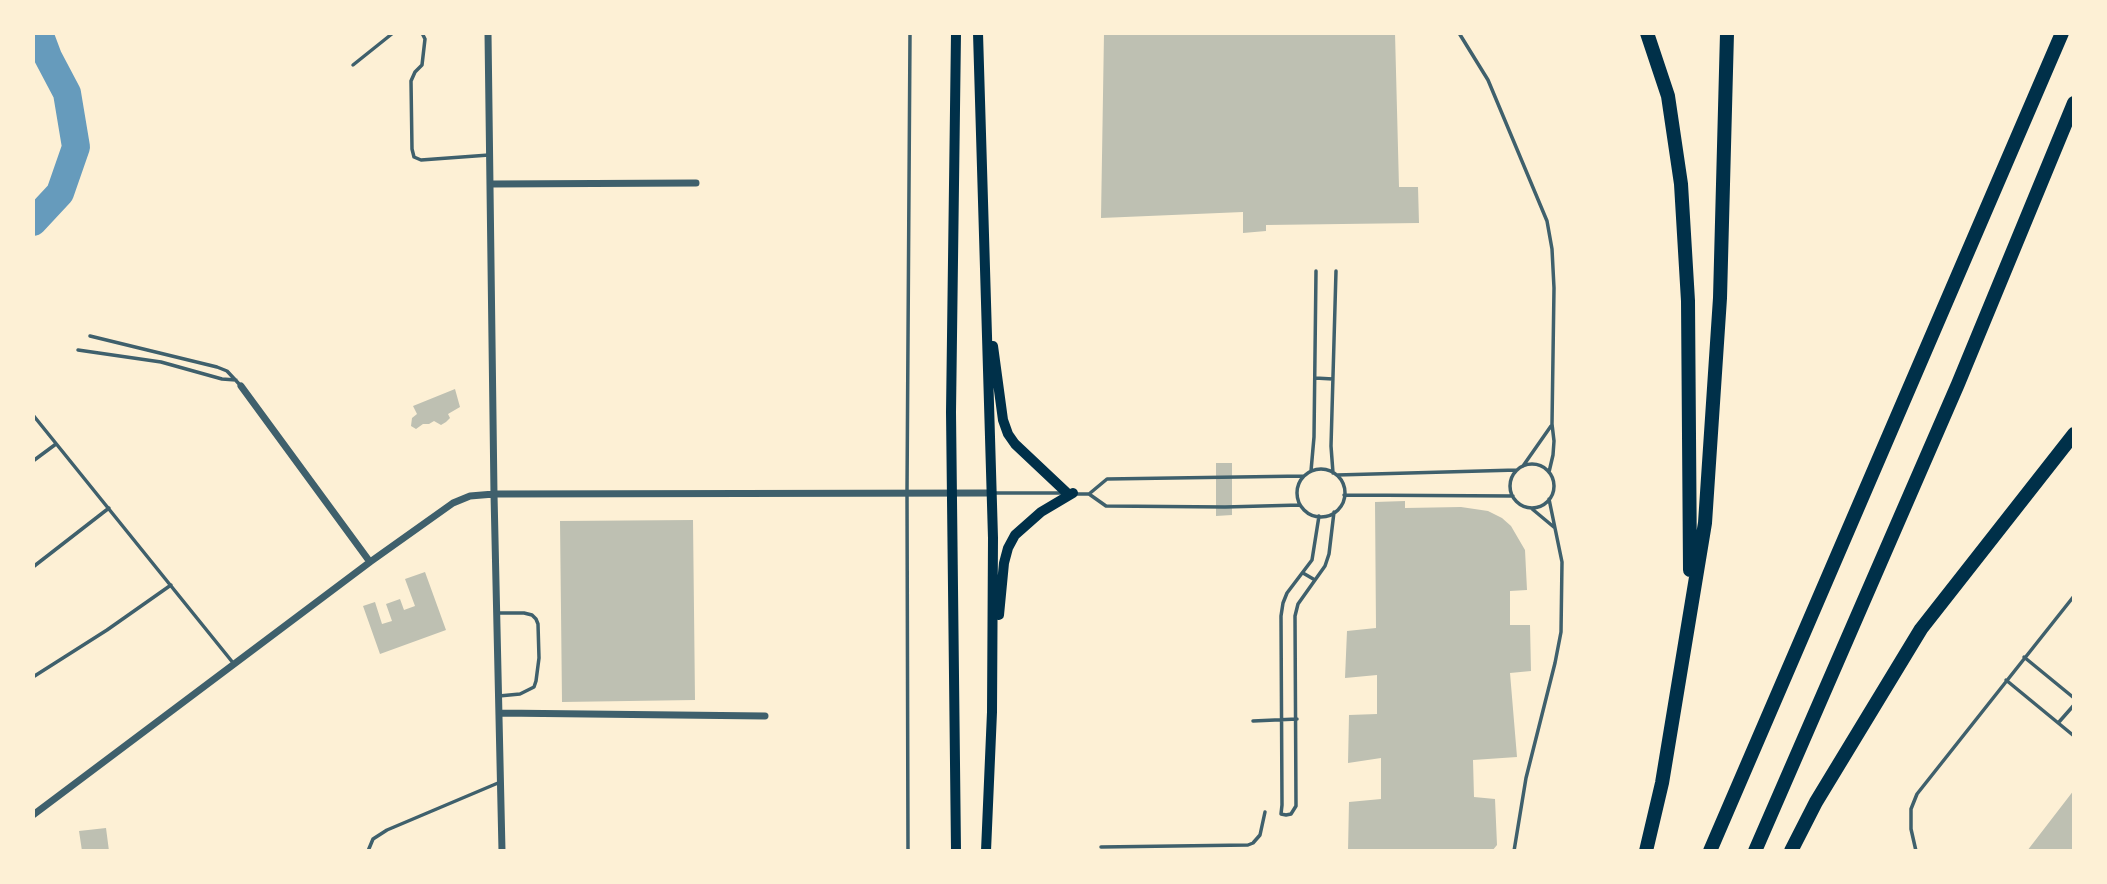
<!DOCTYPE html>
<html>
<head>
<meta charset="utf-8">
<style>
  body { margin:0 }
  #map { position:relative; width:2107px; height:884px; overflow:hidden; background:#fdf0d5; font-family:"Noto Serif",serif }
  canvas { display:block }
  .frame { position:absolute; inset:0; border:35px solid #fdf0d5; pointer-events:none }
</style>
</head>
<body>
<div id="map">
<canvas width="2107" height="884"></canvas>
<div class="frame"></div>
</div>
<script>
const g = document.querySelector('canvas').getContext('2d');
g.lineJoin = 'round';
const toPath = rows => new Path2D(rows.map(r => 'M' + r).join(''));
function strokePath(path, color, width, dash) { g.strokeStyle = color; g.lineWidth = width; g.lineCap = dash ? 'butt' : 'round'; g.setLineDash(dash || []); g.stroke(path); }
function paint(path, color) { g.fillStyle = color; g.fill(path, 'evenodd'); }
strokePath(toPath([
  [33,222,60,193,76,147,67,93,48,57,39,33]
]), '#669bbc', 28);
paint(toPath([
  [1104,33,1395,33,1399,187,1418,187,1419,223,1266,225,1266,231,1243,233,1243,212,1101,218],
  [455,389,460,407,448,414,450,418,446,422,441,425,434,421,429,424,423,424,416,429,411,426,412,418,417,414,413,406],
  [1216,463,1232,463,1232,515,1216,516],
  [1405,501,1405,508,1461,507,1488,511,1502,518,1511,526,1525,550,1527,590,1510,591,1510,625,1530,625,1531,671,1510,673,1517,757,1473,760,1474,797,1495,799,1497,845,1492,851,1348,851,1349,802,1381,799,1381,758,1348,763,1349,715,1377,714,1377,675,1345,678,1347,631,1376,628,1375,502],
  [693,520,695,700,562,702,560,521],
  [425,572,446,630,380,654,363,606,375,602,382,624,392,621,386,604,400,599,404,610,415,606,405,579],
  [2074,790,2074,851,2027,851],
  [106,828,109,851,82,851,79,831]
]), '#bec0b2');
strokePath(toPath([
  [422,33,425,39,422,65,415,72,411,81,412,149,414,157,421,160,489,155],
  [1459,33,1488,80,1547,221,1552,249,1554,288,1552,424,1554,441,1553,455,1549,472],
  [353,65,393,33],
  [90,336,217,367,227,371,241,386],
  [78,350,161,362,222,379,236,380],
  [1315,378,1333,379],
  [33,415,234,664],
  [33,461,56,444],
  '1510 486a22 22 0 1 1 44 0a22 22 0 1 1-44 0Z',
  [1523,466,1551,426],
  '1297 493a24 24 0 1 1 48 0a24 24 0 1 1-48 0Z',
  [1311,471,1314,437,1316,271],
  [1333,473,1331,446,1336,271],
  [1337,475,1517,470],
  [992,493,1061,493],
  [1076,494,1089,494,1106,506,1225,507,1300,505],
  [1089,494,1107,479,1304,476],
  [1344,495,1513,496],
  [1531,508,1555,528],
  [1319,516,1312,560,1287,593,1283,603,1281,616,1282,805,1281,814,1286,815,1291,814,1296,806,1295,616,1298,604,1325,566,1329,554,1334,512],
  [33,567,109,508],
  [1303,573,1315,580],
  [2024,657,2074,698],
  [33,677,107,630,171,585],
  [2006,680,2074,736],
  [499,696,520,694,534,687,536,681,539,658,538,624,536,619,532,615,524,613,499,613],
  [1253,721,1297,719],
  [2059,722,2074,705],
  [1101,847,1248,845,1253,843,1260,835,1265,812],
  [368,851,373,839,387,830,498,783],
  [908,851,907,492,910,33],
  [1514,851,1526,778,1555,663,1561,632,1562,562,1549,499],
  [1916,851,1911,829,1911,809,1917,794,2074,596]
]), '#3f606c', 3.5);
strokePath(toPath([
  [488,33,494,494,502,851],
  [492,184,696,183],
  [241,386,370,562],
  [499,713,765,716],
  [33,815,370,562,453,503,470,496,494,494,990,493]
]), '#3f606c', 7);
strokePath(toPath([
  [978,33,993,538,992,712,986,851],
  [993,346,1003,420,1008,434,1015,444,1067,493],
  [999,615,1004,563,1008,548,1015,535,1041,512,1073,493],
  [956,851,951,412,956,33]
]), '#003049', 10);
strokePath(toPath([
  [1647,33,1668,96,1681,184,1688,301,1690,570],
  [1646,851,1662,783,1705,523,1720,298,1727,33],
  [1710,851,2062,33],
  [1755,851,1958,384,2074,103],
  [1791,851,1816,802,1921,629,2074,434]
]), '#003049', 14);
</script>
</body>
</html>
